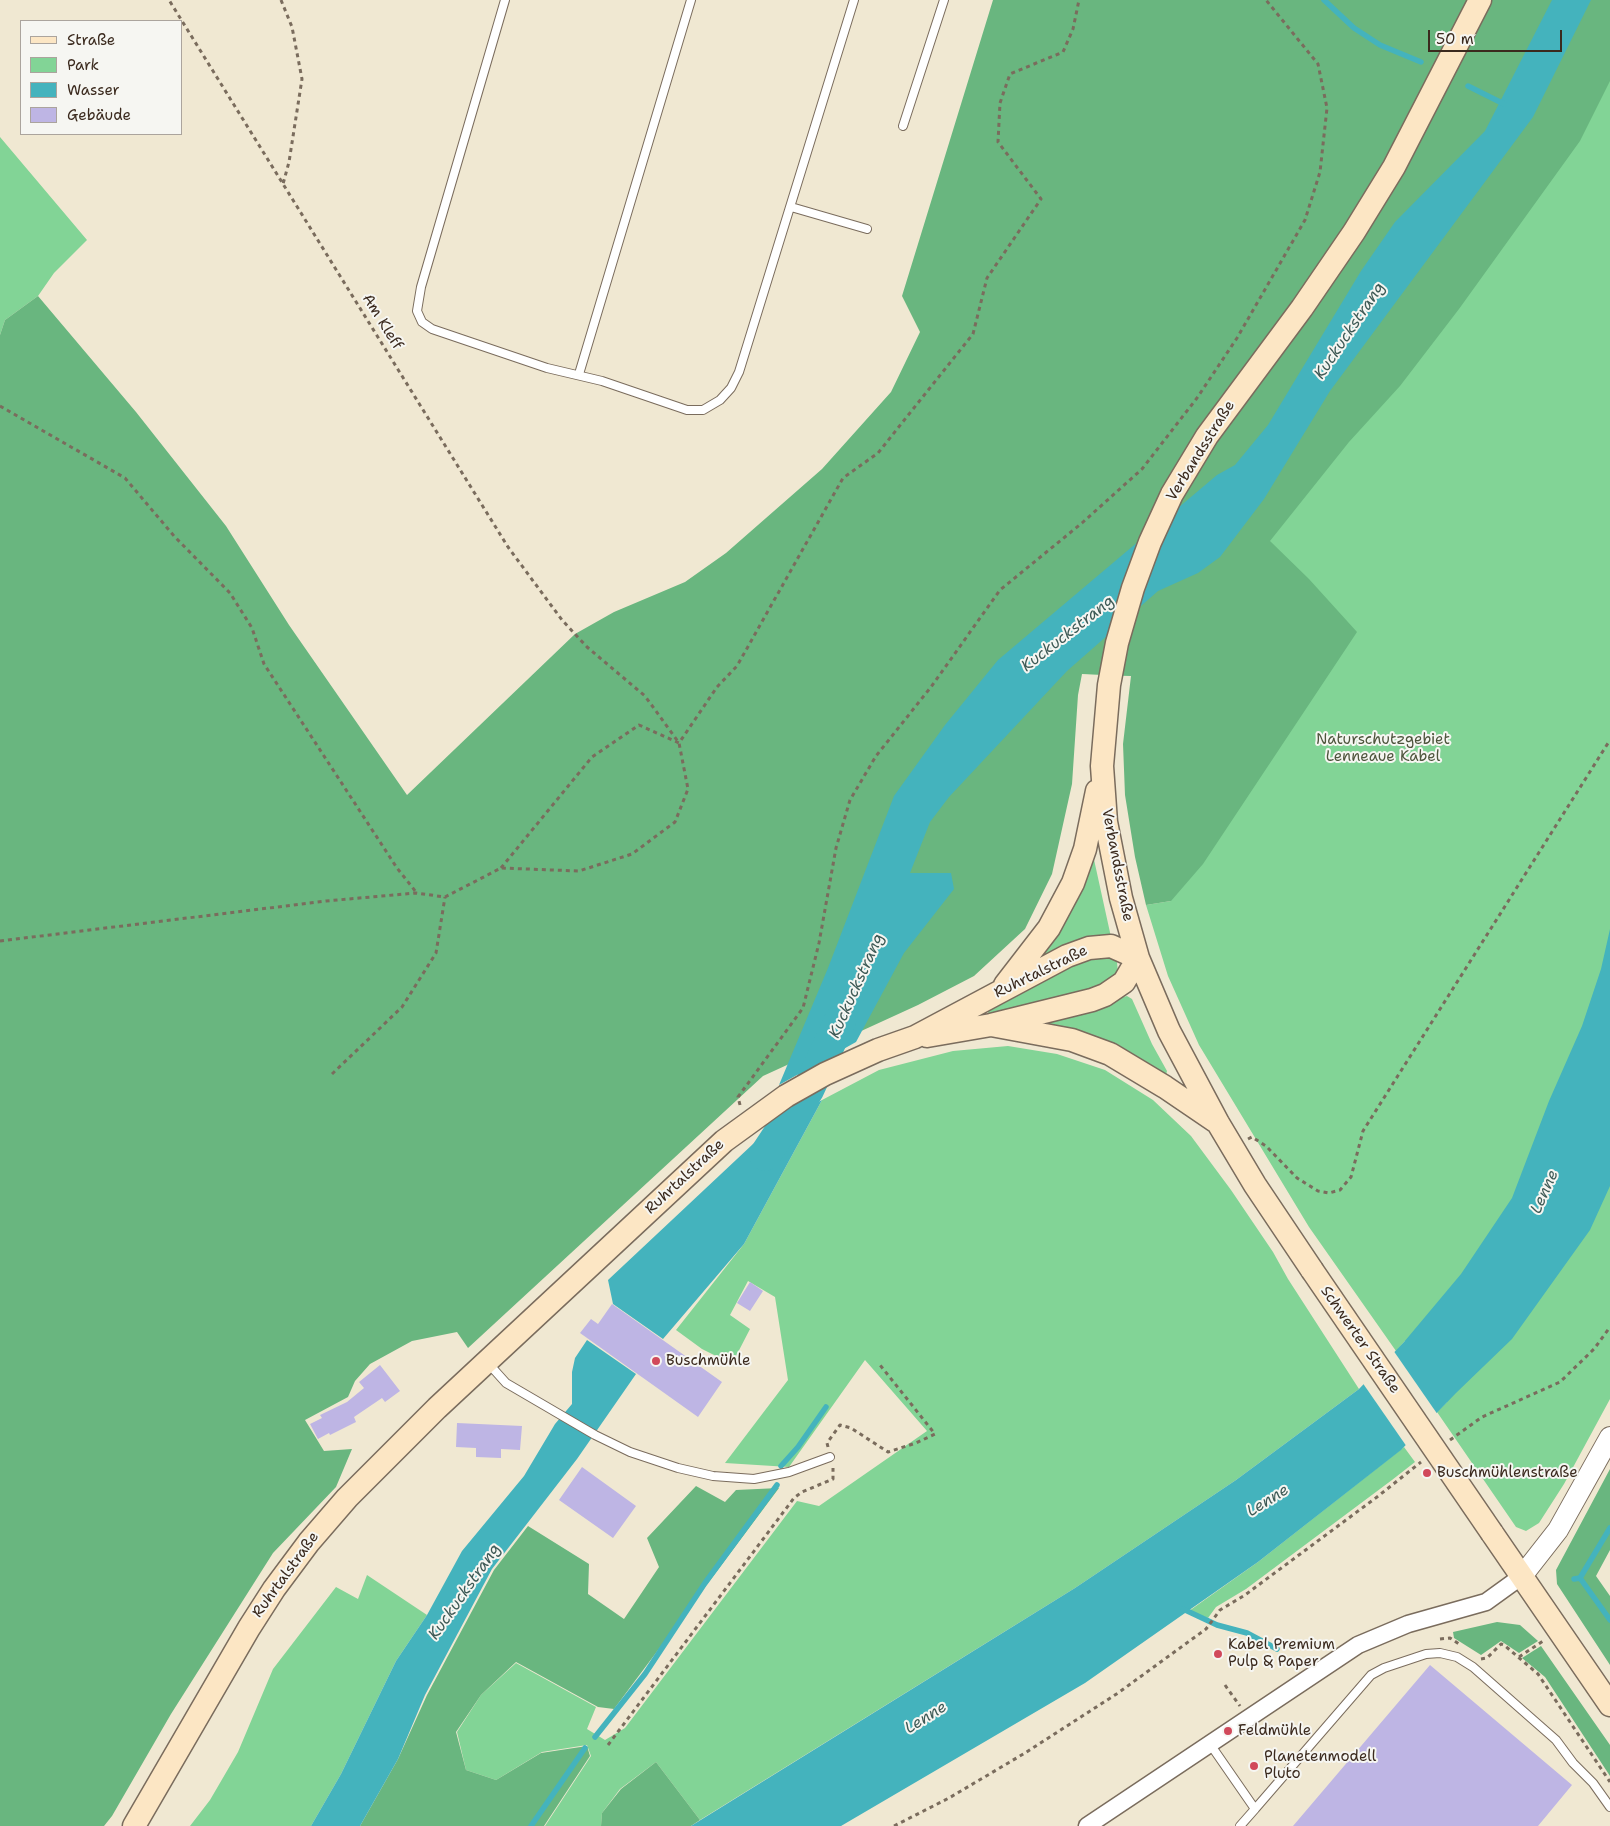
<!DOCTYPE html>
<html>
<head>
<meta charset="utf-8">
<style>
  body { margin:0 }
  #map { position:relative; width:1610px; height:1826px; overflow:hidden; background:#f0e8d2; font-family:"Shantell Sans",sans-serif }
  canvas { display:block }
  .legend { position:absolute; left:20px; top:20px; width:162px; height:115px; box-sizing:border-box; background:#f6f6f2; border:1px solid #aba49d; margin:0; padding:6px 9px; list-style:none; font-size:15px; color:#3b2a1e }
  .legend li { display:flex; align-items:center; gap:10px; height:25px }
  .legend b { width:25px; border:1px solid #aba49d }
  .scale { position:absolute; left:1428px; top:30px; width:134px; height:22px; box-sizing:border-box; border:2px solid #3b2a1e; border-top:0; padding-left:6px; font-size:15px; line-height:18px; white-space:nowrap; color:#3b2a1e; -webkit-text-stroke:4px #f6f6f2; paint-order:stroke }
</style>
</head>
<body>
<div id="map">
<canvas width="1610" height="1826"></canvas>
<ul class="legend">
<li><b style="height:6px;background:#fce6c4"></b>Straße</li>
<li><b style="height:14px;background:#82d496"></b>Park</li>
<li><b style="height:14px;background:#44b3bd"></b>Wasser</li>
<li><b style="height:14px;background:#beb5e4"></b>Gebäude</li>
</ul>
<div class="scale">50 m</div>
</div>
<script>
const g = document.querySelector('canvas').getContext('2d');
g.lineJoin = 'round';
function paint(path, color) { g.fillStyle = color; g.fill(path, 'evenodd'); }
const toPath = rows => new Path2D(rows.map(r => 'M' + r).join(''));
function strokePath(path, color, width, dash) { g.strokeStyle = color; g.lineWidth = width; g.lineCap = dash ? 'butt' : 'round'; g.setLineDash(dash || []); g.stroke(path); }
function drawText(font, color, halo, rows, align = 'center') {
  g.font = font + ' "Shantell Sans",sans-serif'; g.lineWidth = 4; g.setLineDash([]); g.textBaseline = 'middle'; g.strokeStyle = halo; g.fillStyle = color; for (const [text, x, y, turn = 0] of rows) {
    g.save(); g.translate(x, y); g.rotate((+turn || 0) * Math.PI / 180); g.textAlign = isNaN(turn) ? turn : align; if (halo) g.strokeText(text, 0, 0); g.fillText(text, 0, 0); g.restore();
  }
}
paint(toPath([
  [1610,0,1610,1399,1564,1484,1539,1523,1526,1531,1516,1527,1437,1412,1447,1402,1405,1341,1396,1351,1309,1227,1199,1045,1168,976,1146,905,1171,901,1164,677,1087,674],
  [0,137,87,240,54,273,38,296,5,320,0,335],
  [1093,855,1111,937,1043,961,1038,955],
  [1094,955,1114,958,1117,962,1118,973,1106,987,989,1014,988,1012,990,1008],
  [1127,996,1132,999,1152,1044,1167,1071,1166,1075,1043,1026,1039,1020],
  [1008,1046,1057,1054,1105,1070,1153,1100,1191,1136,1231,1190,1273,1252,1288,1279,1359,1389,1236,1480,1075,1588,700,1820,656,1762,620,1789,602,1813,601,1826,545,1826,591,1756,587,1745,542,1752,496,1780,466,1770,457,1732,481,1695,516,1663,596,1707,587,1729,605,1740,625,1728,797,1501,819,1506,927,1431,865,1360,789,1467,725,1463,788,1380,775,1297,748,1281,730,1315,750,1329,734,1360,722,1359,702,1349,676,1330,744,1244,822,1100,879,1070,953,1051],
  [1404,1447,1415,1462,1392,1480,1246,1589,1216,1607,1208,1618,1189,1611,1258,1562],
  [367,1575,427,1615,396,1661,341,1774,311,1826,190,1826,210,1800,238,1752,273,1669,336,1587,358,1599]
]), '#82d496');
paint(toPath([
  [993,0,1610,0,1610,81,1580,141,1459,309,1400,386,1349,442,1270,541,1309,579,1357,632,1203,864,1171,901,1146,905,1135,857,1125,795,1123,744,1131,676,1082,674,1078,695,1072,784,1052,874,1025,929,974,976,918,1005,763,1076,468,1348,457,1332,412,1341,370,1364,355,1381,348,1397,305,1420,324,1451,352,1449,336,1487,273,1553,171,1714,112,1816,104,1826,0,1826,0,335,5,320,38,296,136,412,226,526,289,625,407,795,575,634,614,612,685,582,726,553,822,469,891,392,920,332,902,296],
  [1610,1469,1610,1550,1596,1576,1610,1596,1610,1665,1557,1584,1556,1570],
  [696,1486,725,1502,736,1490,779,1488,614,1709,598,1707,516,1662,481,1695,456,1732,466,1770,496,1780,541,1753,587,1746,590,1756,544,1826,360,1826,398,1759,427,1695,494,1570,528,1526,589,1564,588,1594,624,1619,659,1567,647,1538],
  [1497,1622,1520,1625,1538,1641,1519,1653,1501,1641,1481,1655,1454,1638,1453,1632],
  [1541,1646,1610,1745,1610,1776,1545,1677,1522,1658],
  [656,1762,700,1820,691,1826,601,1826,602,1813,621,1789]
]), '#69b67f');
paint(toPath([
  [1552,0,1591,0,1533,117,1330,391,1264,499,1220,557,1198,573,1158,591,1067,671,949,797,930,822,910,873,951,873,954,889,904,953,856,1042,779,1085,828,968,894,796,945,725,998,660,1217,475,1235,465,1268,425,1361,271,1395,222,1485,131],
  [1610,929,1610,1186,1590,1230,1512,1339,1456,1393,1401,1450,1258,1562,1085,1683,841,1826,691,1826,1075,1588,1236,1480,1359,1389,1404,1342,1461,1274,1512,1198,1549,1101,1582,1026,1601,969],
  [822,1100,744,1244,663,1339,613,1304,608,1280,753,1144,784,1122],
  [587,1340,636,1374,577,1459,492,1569,425,1695,398,1759,360,1826,311,1826,341,1774,396,1661,427,1615,462,1551,524,1476,555,1424,572,1404,572,1372,575,1358]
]), '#44b3bd');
paint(toPath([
  [1393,1350,1438,1415,1407,1447,1362,1382]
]), '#f0e8d2');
strokePath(toPath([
  [1324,0,1354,28,1380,45,1421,62],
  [1468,86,1504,104],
  [781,1466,798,1447,826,1407],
  [1580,1578,1610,1528],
  [1574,1579,1580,1578,1610,1620],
  [1183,1609,1217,1625,1247,1633,1277,1649],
  [595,1737,645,1674,705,1583,777,1485],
  [531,1826,585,1748]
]), '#44b3bd', 5.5);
strokePath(toPath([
  [765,1155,808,1090,840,1021]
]), '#44b3bd', 32);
paint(toPath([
  [750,1282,763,1291,750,1311,737,1303],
  [612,1304,722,1382,698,1417,580,1333,591,1319,598,1324],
  [380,1365,400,1391,385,1402,382,1398,354,1417,356,1422,330,1435,329,1433,318,1439,310,1424,322,1418,320,1415,347,1402,364,1388,359,1382],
  [457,1423,522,1426,520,1450,501,1449,501,1458,476,1457,476,1448,456,1447],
  [582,1467,636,1506,613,1538,559,1500],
  [1430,1665,1572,1785,1538,1826,1293,1826]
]), '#beb5e4');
const service = toPath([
  [505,0,421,287,417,311,422,322,432,329,547,368,602,381,687,410,703,410,720,400,731,388,739,372,854,0],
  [903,126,944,0],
  [791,207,867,229],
  [579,374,691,0],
  [488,1363,506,1383,595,1435,630,1452,678,1468,713,1476,754,1479,789,1472,830,1457],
  [1210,1744,1255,1809,1371,1675,1384,1668,1426,1654,1440,1653,1457,1657,1473,1667,1556,1740,1573,1763,1593,1783,1610,1807],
  [1240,1826,1255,1809]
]);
const minor = toPath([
  [1087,1826,1358,1645,1408,1624,1486,1602,1522,1576]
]);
const tertiary = toPath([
  [1522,1576,1558,1530,1610,1437]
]);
const secondary = toPath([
  [1005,985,1049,928,1073,883,1085,849,1097,791],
  [991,1025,1072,1040,1110,1054,1165,1087,1215,1121],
  [927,1036,991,1025,1092,1000,1105,995,1124,982,1138,958],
  [1312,1270,1255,1185,1218,1123,1169,1031,1138,958,1121,898,1106,822,1102,766,1109,685,1117,643,1133,588,1150,542,1172,494,1207,436,1302,308,1354,232,1394,167,1480,0],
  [1492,1533,1610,1705],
  [134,1826,249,1628,274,1589,309,1542,347,1498,437,1408,724,1141,786,1096,825,1074,878,1050,915,1037,1067,956,1089,948,1111,946,1138,958]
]);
strokePath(service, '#7a6c5d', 10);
strokePath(minor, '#7a6c5d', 19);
strokePath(tertiary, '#7a6c5d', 22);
strokePath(secondary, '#7a6c5d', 25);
strokePath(toPath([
  [281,0,292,27,302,79,289,162,283,184],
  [0,406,125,478,174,536,230,593,252,628,264,664,397,868,416,892],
  [501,868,592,757,639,725,679,743,717,687,737,666,843,478,878,453,973,334,987,278,1041,199,998,142,1000,103,1010,74,1063,52,1073,29,1079,0],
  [0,941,326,901,416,893,445,897,501,868,579,871,632,854,675,822,688,789,679,743,645,696,587,647,562,620,508,547,169,0],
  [332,1074,402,1007,436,953,445,897],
  [740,1105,738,1097,803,1008,819,943,836,848,850,800,876,756,931,687,1000,590,1082,523,1142,469,1197,398,1237,338,1305,220,1320,172,1327,108,1318,64,1266,0],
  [1248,1139,1252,1137,1266,1146,1297,1178,1318,1191,1329,1193,1340,1190,1351,1177,1363,1131,1610,740],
  [1450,1440,1482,1417,1560,1382,1594,1349,1610,1327],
  [828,1447,827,1443,840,1425,851,1428,888,1452,916,1443,935,1434,880,1365],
  [1440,1639,1450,1638,1459,1644],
  [1519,1657,1543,1641],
  [1481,1659,1487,1658,1501,1644,1504,1645,1538,1674,1610,1782],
  [1225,1685,1240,1706],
  [1261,1728,1264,1731,1272,1725],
  [608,1745,794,1498,802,1492,833,1479,833,1468],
  [894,1826,949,1798,1025,1753,1118,1693,1206,1629,1220,1610,1245,1595,1377,1497,1421,1462]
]), '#7a6c5d', 3, [4, 4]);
strokePath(service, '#fff', 8);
strokePath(minor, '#fff', 16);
strokePath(tertiary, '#fff', 20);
strokePath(secondary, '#fce6c4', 22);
const secondaryBridge = toPath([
  [1312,1270,1492,1533]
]);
strokePath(secondaryBridge, '#7a6c5d', 25, []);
strokePath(secondaryBridge, '#fce6c4', 22);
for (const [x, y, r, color] of [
  [656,1361,5,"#d1495b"],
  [1427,1473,5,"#d1495b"],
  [1218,1654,5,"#d1495b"],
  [1228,1731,5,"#d1495b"],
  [1254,1766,5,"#d1495b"]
]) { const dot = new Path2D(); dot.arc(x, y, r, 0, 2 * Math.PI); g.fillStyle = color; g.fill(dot); strokePath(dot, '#f6f6f2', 2); }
drawText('15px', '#3b2a1e', '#f6f6f2', [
  ["Am Kleff",382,322,58],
  ["Verbandsstraße",1201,451,-58],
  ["Verbandsstraße",1117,865,79],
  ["Ruhrtalstraße",1041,972,-26],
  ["Ruhrtalstraße",685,1177,-43],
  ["Schwerter Straße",1360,1340,55],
  ["Ruhrtalstraße",286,1575,-54]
]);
drawText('15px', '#4d543c', '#f6f6f2', [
  ["Naturschutzgebiet",1383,740],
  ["Lenneaue Kabel",1383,757]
]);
drawText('15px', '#3b2a1e', '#f6f6f2', [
  ["Buschmühle",666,1361],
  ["Buschmühlenstraße",1437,1473],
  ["Kabel Premium",1228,1645],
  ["Pulp & Paper",1228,1662],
  ["Feldmühle",1238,1731],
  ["Planetenmodell",1264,1757],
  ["Pluto",1264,1774]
], 'left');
drawText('italic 16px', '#3e5a56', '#f6f6f2', [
  ["Kuckuckstrang",1350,331,-56],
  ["Kuckuckstrang",1068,634,-38],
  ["Kuckuckstrang",857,986,-66],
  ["Lenne",1545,1192,-66],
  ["Lenne",1268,1501,-32],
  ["Kuckuckstrang",465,1592,-55],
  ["Lenne",926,1718,-32]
]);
</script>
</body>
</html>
